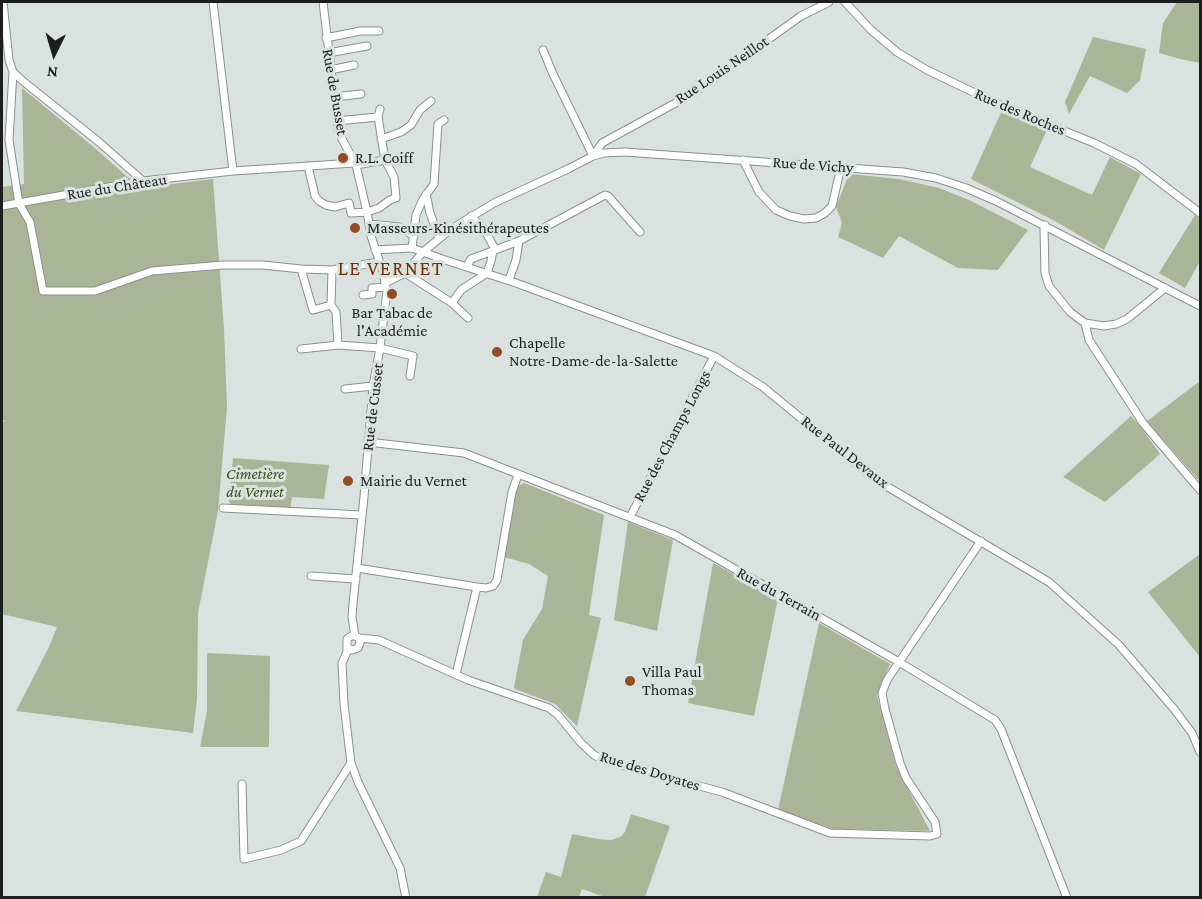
<!DOCTYPE html>
<html>
<head>
<meta charset="utf-8">
<style>
  body { margin:0 }
  #map { position:relative; width:1202px; height:899px; overflow:hidden; background:#dae2df; font-family:"Crimson Pro",serif }
  canvas { display:block }
  .frame { position:absolute; inset:0; border:3px solid #1c1f1e; pointer-events:none }
  .north { position:absolute; left:24px; top:24px; width:60px; height:60px; -webkit-text-stroke:4px #dae2df; paint-order:stroke; rotate:185deg; font-size:16px; font-weight:700; line-height:24px; text-align:center; color:#1c1f1e }
  .north::after { content:''; display:block; margin:auto; width:21px; height:27px; background:#1c1f1e; clip-path:polygon(50% 0,100% 100%,50% 72%,0 100%) }
</style>
</head>
<body>
<div id="map">
<canvas width="1202" height="899"></canvas>
<div class="frame"></div>
<div class="north">N</div>
</div>
<script>
const g = document.querySelector('canvas').getContext('2d');
g.lineJoin = 'round';
function paint(path, color) { g.fillStyle = color; g.fill(path, 'evenodd'); }
const toPath = rows => new Path2D(rows.map(r => 'M' + r).join(''));
function strokePath(path, color, width, dash) { g.strokeStyle = color; g.lineWidth = width; g.lineCap = dash ? 'butt' : 'round'; g.setLineDash(dash || []); g.stroke(path); }
function drawText(font, color, halo, rows, align = 'center') {
  g.font = font + ' "Crimson Pro",serif'; g.lineWidth = 6; g.setLineDash([]); g.textBaseline = 'middle'; g.strokeStyle = halo; g.fillStyle = color; for (const [text, x, y, turn = 0] of rows) {
    g.save(); g.translate(x, y); g.rotate((+turn || 0) * Math.PI / 180); g.textAlign = isNaN(turn) ? turn : align; if (halo) g.strokeText(text, 0, 0); g.fillText(text, 0, 0); g.restore();
  }
}
paint(toPath([
  [1177,2,1200,2,1200,63,1180,59,1159,53,1163,23],
  [1093,37,1146,49,1140,80,1127,93,1090,76,1069,114,1065,102],
  [22,88,96,149,140,188,213,179,224,329,227,407,218,511,198,613,197,699,193,733,16,711,49,647,57,627,2,614,2,424,5,420,2,420,2,187,24,184],
  [1003,108,1047,130,1030,167,1092,195,1110,157,1141,174,1104,250,1055,221,971,179],
  [849,174,899,179,939,188,969,200,1028,230,998,270,958,268,899,236,883,258,838,237,842,223,836,207],
  [1195,215,1200,219,1200,261,1185,288,1159,273],
  [1200,381,1200,482,1147,421],
  [1131,416,1140,426,1160,454,1105,502,1063,477],
  [233,458,329,465,324,499,292,497,290,510,231,505,229,501],
  [524,483,604,515,589,615,601,618,577,726,555,704,515,689,514,687,523,640,542,609,548,576,529,564,504,557,514,488],
  [628,522,673,540,657,631,614,620],
  [1200,554,1200,657,1148,592],
  [713,563,778,598,754,716,688,703],
  [819,623,890,664,877,695,896,766,930,831,833,829,778,810],
  [207,653,270,656,269,747,200,747,207,711],
  [631,814,670,826,645,897,605,897,582,889,579,897,537,897,546,872,561,877,572,834,598,839,611,840,620,837,625,832]
]), '#aab496');
const minor = toPath([
  [3,2,9,60,13,72,24,82,99,142,143,181],
  [213,2,233,171],
  [323,2,338,128,341,137,356,165,367,212,371,236,382,269,387,291,380,348,373,386,364,497,353,604,352,617,355,636],
  [845,2,871,30,897,52,927,70,998,104,1094,143,1136,164,1200,213],
  [326,38,360,31,379,31],
  [543,50,553,74,593,156],
  [328,53,367,46],
  [330,70,354,65],
  [13,72,9,140,19,204,30,222,43,291,95,291,152,271,223,265,263,265,301,269,332,270,379,262],
  [334,97,361,94],
  [337,121,378,117],
  [381,139,401,132,411,125,420,110,431,101],
  [593,156,602,143,692,94,801,16,829,2],
  [743,160,759,192,776,210,790,216,804,219,816,218,825,213,832,206,841,167],
  [356,165,385,160],
  [308,166,315,196,319,201,326,205,335,207,349,203,351,213,367,212,379,208,390,200,396,198,394,177,385,160,378,117,380,109],
  [426,194,430,213,439,238],
  [2,206,143,181,233,171,354,163],
  [471,216,485,231,495,249],
  [369,224,400,227,414,236],
  [1045,225,1044,229,1045,273,1049,286,1070,312,1085,323,1104,326,1116,324,1127,319,1165,288],
  [412,248,416,215,423,199,434,184,438,124,444,120],
  [375,250,412,248,442,259,516,283,714,356,763,387,876,480,1049,582,1119,645,1174,709,1192,733,1200,752],
  [467,266,471,259,519,241,605,195,608,196,640,232],
  [301,269,313,310,331,305],
  [332,270,331,305,336,312,338,345,380,348,413,356,410,376],
  [405,273,452,303,468,318],
  [509,280,516,260,519,241],
  [385,283,405,273,423,252,451,229,494,203,568,169,593,156,604,153,625,152,903,172,936,178,966,188,996,201,1200,306],
  [363,295,372,294,372,288,386,287],
  [452,303,461,290,487,273,491,261,493,250],
  [1085,323,1089,340,1143,423,1200,490],
  [301,349,338,345],
  [345,389,373,386],
  [368,442,464,453,675,535,899,662,995,720,1001,729,1067,898],
  [223,508,362,515],
  [630,517,714,356],
  [357,568,477,587,486,588,493,586,497,580,512,492,518,475],
  [311,576,356,579],
  [359,638,379,640,468,680,549,708,558,715,581,743,594,755,606,761,722,792,830,833,930,836,937,834,935,822,906,778,900,763,885,709,882,693,887,680,981,541],
  [347,647,352,650,358,648,360,643,359,638,355,636,351,636,347,639,347,652,342,663,344,704,351,763,358,782,400,868,406,898],
  [456,674,477,587],
  [242,784,244,859,281,850,301,841,351,763]
]);
strokePath(minor, '#89918e', 9);
strokePath(minor, '#fff', 7);
for (const [x, y, r, color] of [
  [343,158,6,"#934d26"],
  [355,228,6,"#934d26"],
  [392,294,6,"#934d26"],
  [497,352,6,"#934d26"],
  [348,481,6,"#934d26"],
  [630,681,6,"#934d26"]
]) { const dot = new Path2D(); dot.arc(x, y, r, 0, 2 * Math.PI); g.fillStyle = color; g.fill(dot); strokePath(dot, '#dae2df', 2); }
drawText('16px', '#1c1f1e', '#dae2df', [
  ["Rue Louis Neillot",722,70,-34],
  ["Rue de Busset",335,92,80],
  ["Rue des Roches",1020,112,23],
  ["Rue de Vichy",813,165,4],
  ["Rue du Château",117,187,-9],
  ["Rue de Cusset",373,407,-83],
  ["Rue des Champs Longs",672,436,-62],
  ["Rue Paul Devaux",845,452,38],
  ["Rue du Terrain",779,594,29],
  ["Rue des Doyates",650,771,17]
]);
drawText('16px', '#1c1f1e', '#dae2df', [
  ["R.L. Coiff",355,158],
  ["Masseurs-Kinésithérapeutes",367,228],
  ["Bar Tabac de",392,313,"center"],
  ["l'Académie",392,331,"center"],
  ["Chapelle",509,343],
  ["Notre-Dame-de-la-Salette",509,361],
  ["Mairie du Vernet",360,481],
  ["Villa Paul",642,672],
  ["Thomas",642,690]
], 'left');
drawText('italic 16px', '#414e16', '#dae2df', [
  ["Cimetière",255,474],
  ["du Vernet",255,492]
]);
g.letterSpacing = '1.5px';
drawText('20px', '#6f320a', '#dae2df', [
  ["LE VERNET",391,269]
]);
g.letterSpacing = '0px';
</script>
</body>
</html>
